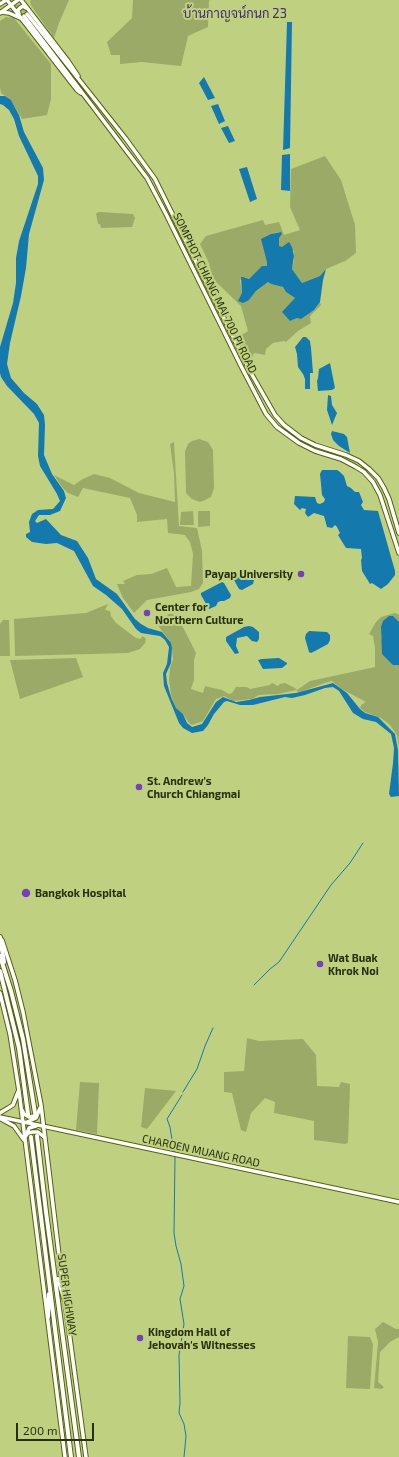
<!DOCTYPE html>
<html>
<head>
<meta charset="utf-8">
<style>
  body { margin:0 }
  #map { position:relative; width:399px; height:1457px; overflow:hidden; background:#bfd181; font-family:"Exo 2",sans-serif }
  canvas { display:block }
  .scale { position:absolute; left:16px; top:1423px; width:78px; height:18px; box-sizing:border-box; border:2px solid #29300f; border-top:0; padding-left:5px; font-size:12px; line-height:14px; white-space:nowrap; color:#29300f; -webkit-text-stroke:3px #bfd181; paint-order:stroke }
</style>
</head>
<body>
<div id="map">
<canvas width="399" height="1457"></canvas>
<div class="scale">200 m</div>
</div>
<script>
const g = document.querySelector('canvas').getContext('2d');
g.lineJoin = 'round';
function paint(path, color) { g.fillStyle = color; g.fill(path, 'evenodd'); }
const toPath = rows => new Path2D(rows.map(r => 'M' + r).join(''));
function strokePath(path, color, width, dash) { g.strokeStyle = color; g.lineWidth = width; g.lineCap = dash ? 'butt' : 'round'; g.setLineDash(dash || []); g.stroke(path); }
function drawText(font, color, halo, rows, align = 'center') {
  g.font = font + ' "Exo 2",Sarabun,sans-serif'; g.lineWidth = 4; g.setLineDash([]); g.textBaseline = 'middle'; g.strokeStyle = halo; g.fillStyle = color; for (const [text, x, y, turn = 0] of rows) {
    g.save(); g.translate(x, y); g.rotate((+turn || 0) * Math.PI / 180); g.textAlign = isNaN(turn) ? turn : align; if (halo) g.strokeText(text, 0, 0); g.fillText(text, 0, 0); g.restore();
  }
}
paint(toPath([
  [31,0,69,0,59,23,54,38,32,7,30,2],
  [133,0,210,0,209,1,208,27,188,36,181,66,142,62,120,64,120,55,111,55,107,42,132,18],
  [6,17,14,18,51,64,51,99,47,115,22,119,11,100,1,93,0,87,0,21],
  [325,156,341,180,355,225,356,253,345,261,326,269,320,276,302,283,292,269,294,261,294,251,285,246,282,248,279,246,279,238,282,234,278,232,271,234,267,266,262,267,249,279,243,277,240,280,242,293,249,300,256,291,268,282,271,284,283,287,286,292,295,298,286,315,290,321,314,310,320,302,321,305,310,316,311,323,298,331,286,342,284,341,273,343,266,349,265,355,254,353,251,359,247,361,236,339,248,331,241,306,213,279,209,263,200,244,206,236,263,220,265,225,279,222,284,235,300,230,290,207,291,169],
  [99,212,133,214,135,218,132,227,101,228,100,224,98,224,96,213],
  [199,439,208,442,213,450,214,488,211,497,205,500,200,502,192,499,186,493,185,451,188,444,192,441],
  [174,442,179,526,197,528,202,551,203,583,199,589,191,592,147,600,134,613,123,598,117,584,125,584,123,581,137,575,151,574,167,568,176,587,191,586,193,554,190,542,185,535,168,533,167,519,137,522,137,515,130,498,83,488,78,497,68,493,62,487,54,475,74,485,81,480,94,474,110,478,139,493,175,502,174,473,170,444],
  [193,511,194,525,180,525,181,512],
  [198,511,210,511,210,526,198,527],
  [108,604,105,610,110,611,111,616,116,623,136,638,140,639,143,636,146,639,145,643,140,649,128,653,15,656,14,619,86,613],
  [395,613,399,615,399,632,399,622,381,627,381,638,393,665,399,665,399,747,397,735,390,725,381,718,365,712,360,708,361,705,366,702,340,688,332,681,325,683,303,691,298,692,296,690,278,694,259,695,252,699,233,701,224,696,216,699,203,721,192,725,189,723,183,714,176,708,171,695,169,680,170,668,173,659,171,643,159,627,161,621,165,620,168,614,173,614,176,617,184,629,196,653,194,660,194,680,191,689,203,693,205,686,222,690,229,694,232,693,236,687,247,687,250,689,270,685,272,683,278,686,280,684,285,683,295,688,297,690,310,681,375,667,375,648,373,636,369,634,376,622,381,617],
  [3,620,9,620,10,656,0,656,0,624],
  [76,658,83,677,20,699,10,660],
  [247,1038,259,1041,303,1039,316,1055,317,1086,339,1087,341,1082,350,1084,348,1143,345,1144,314,1140,314,1121,274,1113,275,1102,265,1098,251,1113,246,1132,241,1130,232,1093,224,1092,224,1072,244,1071],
  [80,1082,99,1083,97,1134,76,1130],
  [145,1088,176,1091,147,1129,141,1127],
  [383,1322,396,1329,399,1329,399,1337,390,1342,380,1352,378,1382,384,1387,382,1389,374,1388,378,1342,375,1329],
  [348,1336,370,1337,373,1344,370,1389,346,1388]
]), '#9caa67');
paint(toPath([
  [287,22,292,22,290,148,283,150],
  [204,77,215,98,208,100,199,83],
  [0,96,5,96,11,100,19,115,24,132,43,168,44,180,29,234,26,268,21,296,10,343,7,364,11,378,24,393,37,404,44,415,45,425,44,455,52,474,64,491,66,498,60,511,50,515,39,515,35,521,37,523,46,519,61,535,77,541,88,558,96,579,117,594,135,619,141,624,148,628,162,632,171,643,172,648,171,663,166,674,167,683,171,697,176,708,183,714,187,723,192,727,202,724,216,702,223,697,236,702,249,700,260,697,296,693,333,683,347,693,360,709,365,713,378,717,395,734,398,750,399,796,391,797,389,794,393,763,394,748,391,734,376,722,363,719,353,713,339,691,333,687,325,688,305,695,292,698,285,697,253,705,240,705,227,701,224,702,214,714,208,725,203,731,192,733,183,728,179,723,164,686,163,673,167,664,169,647,165,640,160,636,141,633,136,629,122,609,106,595,93,586,74,551,57,543,46,544,32,542,26,537,26,534,30,532,29,522,32,514,38,510,53,509,60,501,57,494,40,466,38,456,39,423,34,414,7,386,1,377,0,373,0,347,13,303,16,283,16,258,19,241,38,184,38,176,19,136,14,119,9,110,3,105,0,104],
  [218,104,225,121,219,124,211,106],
  [228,126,235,141,229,143,221,128],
  [290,154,290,191,281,190,282,155],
  [247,167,257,199,250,202,239,169],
  [281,232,282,234,279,238,279,246,282,247,289,242,292,247,294,256,292,269,302,283,320,276,326,269,323,280,320,302,314,310,301,319,297,318,290,321,282,312,295,298,286,292,283,287,271,284,268,282,256,291,249,300,243,303,238,301,242,293,241,277,243,277,249,279,262,266,267,266,267,262,261,239,271,234],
  [303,337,306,337,310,341,311,348,313,373,310,373,310,389,305,389,305,379,303,374,298,367,297,354,295,347],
  [330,363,335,388,332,390,318,391,317,381,318,378,319,369],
  [328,395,331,396,332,405,337,413,332,425,327,410],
  [332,431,344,434,347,437,350,453,339,446,333,440,331,434],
  [322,470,337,470,340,472,344,476,347,486,351,488,355,492,359,492,363,502,361,505,364,510,378,511,395,571,395,575,388,584,381,589,372,583,370,584,362,571,361,560,362,558,361,549,346,548,338,535,340,533,337,527,335,525,332,528,327,527,324,516,314,513,308,517,305,513,306,509,302,508,300,510,294,504,295,496,315,497,317,503,320,504,324,502,325,499,322,495,320,474],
  [242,572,251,574,254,580,253,584,242,590,239,589,234,580],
  [222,582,224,583,231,595,230,598,224,601,221,601,218,602,216,606,209,609,201,595,201,593],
  [389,616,393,616,399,622,399,665,393,665,382,654,381,627,383,621],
  [249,626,253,627,259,632,259,639,257,642,252,641,247,636,237,638,236,646,239,653,235,654,226,641,226,637,244,627],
  [309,631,327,632,330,635,330,640,328,644,315,651,311,653,309,652,305,638,306,634],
  [279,658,287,663,287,664,282,668,263,669,258,660,262,659]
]), '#1479ad');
strokePath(toPath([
  [254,985,270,969,279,962,331,885,350,863,363,843],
  [183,1092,197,1069,205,1046,213,1028],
  [174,1152,170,1127,167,1119,182,1095],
  [175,1157,174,1233,176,1246,181,1264,184,1286,180,1299,184,1324,179,1355,180,1403,179,1413,184,1424,186,1436,184,1457]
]), '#1479ad', 1);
strokePath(toPath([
  [12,0,24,16],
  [16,0,27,14]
]), '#a1b16a', 3.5, [3.5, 2]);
const major = toPath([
  [7,0,77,90,81,93],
  [21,0,68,61,78,76],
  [0,4,6,0],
  [1,12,9,13,20,18],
  [0,13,18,0],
  [19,14,18,10,20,8,23,6,26,8],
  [27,14,126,139,155,179,251,373,275,415,284,425,301,438,315,445,346,455,359,461,369,469,378,478,384,488,389,499,399,533],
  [24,16,147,178,166,214,241,366,266,414,277,427,299,443,315,451,341,459,356,467,364,472,373,482,380,495,399,553],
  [2,940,15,980,23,1012,41,1105,61,1272,86,1457],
  [0,993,10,1034,19,1091,65,1457],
  [22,1110,24,1114,29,1117,34,1116,39,1112],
  [0,1113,13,1105,18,1092],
  [0,1117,399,1202],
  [1,1119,14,1126,24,1140],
  [27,1122,36,1118,40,1108],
  [26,1136,29,1128,36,1126],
  [25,1137,28,1133,33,1132,38,1132,44,1137]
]);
const highway = toPath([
  [0,937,4,962],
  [0,956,11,991,23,1039,35,1113],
  [0,971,19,1048,28,1114],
  [37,1136,46,1212,79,1457],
  [31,1137,71,1457],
  [58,1279,64,1298],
  [48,1317,49,1294]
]);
strokePath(major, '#54610a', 5.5);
strokePath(highway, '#54610a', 6);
strokePath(major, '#fff', 3.5);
strokePath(highway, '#fff', 4);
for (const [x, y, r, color] of [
  [301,574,4,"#7341b8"],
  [147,613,4,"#7341b8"],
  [139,787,4,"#7341b8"],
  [26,893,5,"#7341b8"],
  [320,964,4,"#7341b8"],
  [140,1338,4,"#7341b8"]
]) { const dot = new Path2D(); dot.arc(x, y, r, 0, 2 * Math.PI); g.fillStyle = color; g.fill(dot); strokePath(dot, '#bfd181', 1.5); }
drawText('11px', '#29300f', '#bfd181', [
  ["SOMPHOT CHIANG MAI 700 PI ROAD",215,293,64],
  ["CHAROEN MUANG ROAD",201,1151,12],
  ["SUPER HIGHWAY",67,1295,82]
]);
drawText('bold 11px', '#29300f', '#bfd181', [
  ["Payap University",293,574,"right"],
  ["Center for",155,607],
  ["Northern Culture",155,620],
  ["St. Andrew's",147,781],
  ["Church Chiangmai",147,794],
  ["Bangkok Hospital",35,893],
  ["Wat Buak",328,958],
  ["Khrok Noi",328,971],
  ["Kingdom Hall of",148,1332],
  ["Jehovah's Witnesses",148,1345]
], 'left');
drawText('13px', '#442e69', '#bfd181', [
  ["บ้านกาญจน์กนก 23",235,14]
]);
</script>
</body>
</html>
